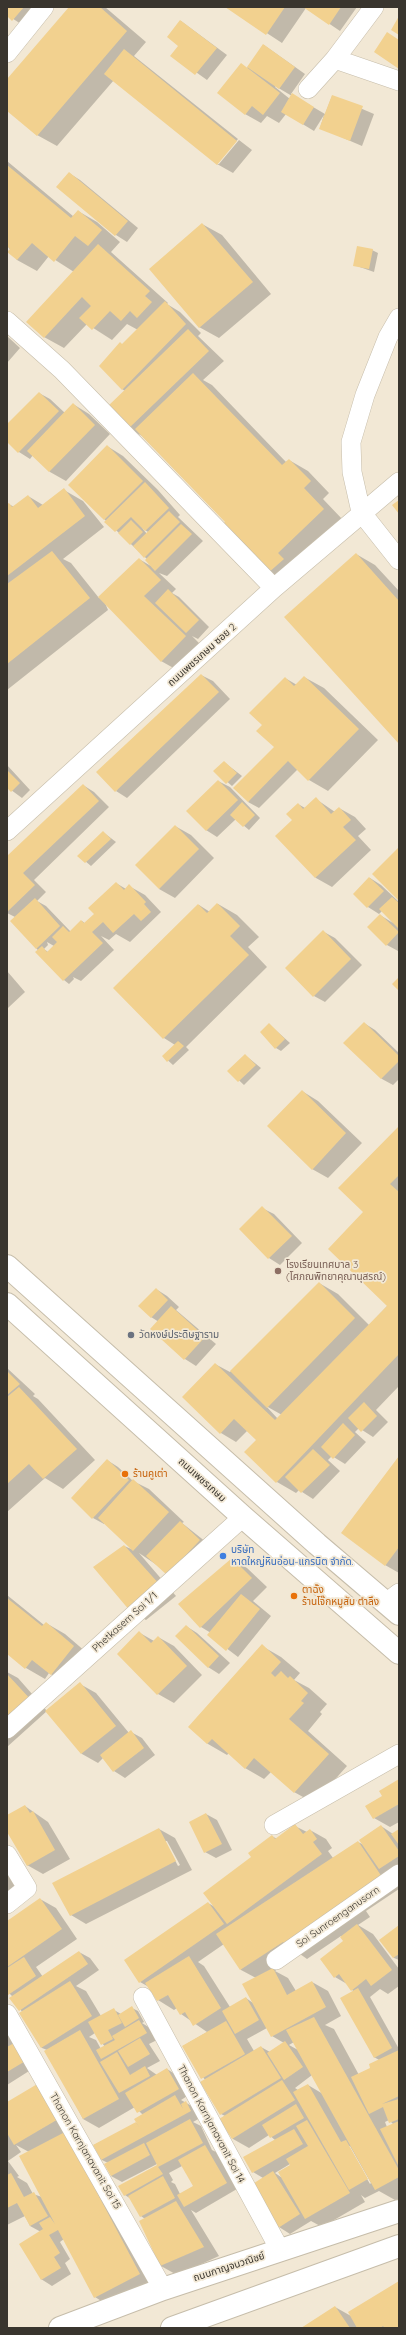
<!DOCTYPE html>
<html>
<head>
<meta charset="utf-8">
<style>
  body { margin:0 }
  #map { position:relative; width:406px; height:2335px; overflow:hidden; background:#f2e8d5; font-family:Quicksand,sans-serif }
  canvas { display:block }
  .frame { position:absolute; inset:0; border:8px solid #39352e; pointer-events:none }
</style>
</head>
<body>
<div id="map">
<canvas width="406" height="2335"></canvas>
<div class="frame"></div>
</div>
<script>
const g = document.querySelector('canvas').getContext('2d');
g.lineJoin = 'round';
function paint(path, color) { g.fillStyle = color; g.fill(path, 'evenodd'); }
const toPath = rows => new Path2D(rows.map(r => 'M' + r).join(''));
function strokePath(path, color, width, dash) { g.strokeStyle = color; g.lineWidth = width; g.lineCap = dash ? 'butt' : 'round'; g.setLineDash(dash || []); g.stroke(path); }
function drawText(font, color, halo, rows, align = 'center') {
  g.font = font + ' Quicksand,"Noto Sans Thai",sans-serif'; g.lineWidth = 3.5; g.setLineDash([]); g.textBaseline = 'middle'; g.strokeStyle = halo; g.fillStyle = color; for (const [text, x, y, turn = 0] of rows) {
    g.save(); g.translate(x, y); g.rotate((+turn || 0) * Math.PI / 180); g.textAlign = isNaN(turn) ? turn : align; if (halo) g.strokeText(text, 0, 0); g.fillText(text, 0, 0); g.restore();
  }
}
paint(toPath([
  [7,7,53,7,32,31,7,15],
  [70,7,105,7,146,42,134,56,238,139,217,164,114,80,57,146,37,135,7,109,7,80],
  [227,7,357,7,340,31,306,8,282,43],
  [181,21,227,55,207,80,172,55,180,45],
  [264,45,305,74,291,94,325,114,332,96,374,114,362,146,320,128,324,115,314,131,286,114,279,123,267,116,261,123,245,114,247,68],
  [275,86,292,96,290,99,275,87],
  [239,140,252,150,233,173,217,164,219,164],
  [7,161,73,216,78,211,97,222,120,242,111,252,168,303,167,304,180,312,201,333,198,336,224,361,203,380,212,385,286,462,289,460,308,471,329,493,323,499,343,520,288,584,269,573,226,522,142,436,128,428,125,391,122,389,123,345,138,330,127,324,112,340,87,324,64,348,44,337,74,272,49,256,37,271,17,260,7,245],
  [69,173,80,180,138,228,127,242,116,235,58,187],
  [202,224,222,235,271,294,219,338,199,327],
  [372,250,378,253,374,272,354,265],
  [7,336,20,348,7,363],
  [39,393,50,399,65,413,73,404,89,414,110,434,66,481,50,472,33,455,30,459,19,452,7,441,7,426],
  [107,446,123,456,158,490,180,515,178,517,203,541,167,576,159,573,176,589,172,593,179,597,209,627,198,639,192,636,201,645,177,670,161,661,105,603,108,610,7,690,7,506,9,504,14,507,28,496,43,505,64,490,83,501,104,527,63,559,71,563,99,598,139,559,151,566,147,559,104,519],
  [142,528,148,532,147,534],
  [356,554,375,565,399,591,399,743],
  [201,675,213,681,230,699,127,798,116,791],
  [304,677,324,688,378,740,328,791,309,780,298,769,259,808,248,802,275,747,263,725,285,678,297,685],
  [224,762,242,776,232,786,215,771],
  [7,765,30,790,22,798,7,787],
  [218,781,230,787,260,818,249,830,236,819,217,837,206,830],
  [83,785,94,792,109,807,34,880,46,892,37,901,46,906,71,932,82,921,86,924,96,914,116,883,126,889,129,886,145,895,161,912,130,942,116,934,109,940,101,936,114,950,81,981,73,977,74,979,69,984,64,980,36,948,15,917,7,913,7,857],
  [47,942,54,946,48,952,44,949,48,945],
  [316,799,335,812,339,808,355,817,366,829,358,836,371,850,332,887,316,878,277,836,294,820,298,804,305,808],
  [175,826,191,835,214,858,175,898,159,889],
  [103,832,116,842,91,866,79,856],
  [370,878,381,885,399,902,398,951,387,945,380,915,393,923,382,911,379,914,368,907,354,894],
  [218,904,237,915,259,937,248,947,267,967,186,1047,189,1050,173,1065,163,1056,175,1045,164,1038,114,988,199,905,210,912],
  [324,932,335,938,362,965,325,1002,314,996],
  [7,971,25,992,8,1008,7,1007],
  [364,1023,375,1030,399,1053,399,1079,393,1085,382,1079,345,1043],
  [270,1025,290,1043,281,1051,276,1048],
  [245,1055,261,1068,244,1085,229,1071],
  [302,1091,318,1101,362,1143,328,1178,312,1169],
  [399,1127,399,1386,376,1410,388,1422,373,1437,359,1428,355,1432,366,1442,345,1464,332,1456,328,1460,340,1471,313,1499,299,1490,296,1493,277,1482,258,1440,248,1430,236,1442,221,1433,215,1364,230,1372,319,1283,338,1294,369,1325,388,1305,365,1212],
  [266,1406,282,1415,278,1419],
  [262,1208,274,1214,302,1243,280,1265,269,1258,240,1229],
  [156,1289,167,1296,179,1307,176,1310,216,1344,196,1366,185,1359,152,1329,159,1322,151,1317],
  [7,1368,35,1394,33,1396,38,1399,95,1460,63,1489,45,1478,7,1512],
  [399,1458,399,1573,385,1565],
  [107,1460,118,1467,133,1481,149,1489,184,1522,182,1523,211,1546,179,1580,139,1553,176,1596,146,1620,130,1611,124,1546,134,1550,105,1523,104,1524,93,1518],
  [232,1559,247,1568,267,1587,253,1601,271,1616,238,1657,209,1635,211,1633,201,1627,179,1604],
  [7,1595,44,1625,46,1623,65,1634,93,1658,70,1686,49,1673,45,1679,26,1668,7,1653],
  [186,1626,197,1633,230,1663,219,1674,208,1667],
  [140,1633,154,1641,158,1637,174,1646,202,1675,174,1703,158,1694],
  [262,1646,281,1657,300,1673,294,1680,309,1688,327,1704,320,1712,322,1714,308,1731,347,1766,314,1803,294,1792,271,1772,264,1779,245,1768,229,1753,227,1755,208,1744,189,1727],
  [7,1672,18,1678,47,1711,80,1684,96,1693,129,1733,131,1732,142,1738,155,1755,125,1778,114,1771,103,1758,98,1763,82,1754,47,1711,7,1747],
  [399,1780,399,1822,390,1827,374,1818,383,1796],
  [25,1806,48,1822,70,1859,43,1874,27,1865,7,1830,7,1817],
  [206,1814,217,1820,232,1850,216,1858,205,1852],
  [295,1826,307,1832,310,1830,326,1839,332,1848,328,1851,333,1858,358,1842,364,1845,381,1826,393,1834,399,1830,399,1869,391,1875,399,1889,366,1911,370,1917,358,1925,373,1934,399,1969,399,1986,388,1994,380,1989,370,1997,399,2049,399,2199,395,2200,379,2191,365,2198,361,2195,365,2202,322,2227,311,2221,290,2234,279,2227,263,2178,253,2172,275,2140,269,2135,249,2148,233,2139,220,2119,225,2116,221,2114,205,2080,183,2046,207,2032,181,2014,177,2008,174,2010,158,2000,149,1987,140,1982,208,1903,215,1907,252,1858,272,1836,277,1839],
  [341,1936,345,1942,335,1977,347,1984,354,1992,374,2057,379,2060,372,2069,359,2075,334,2029,325,2025,341,2016,328,1991,312,1982,296,1991,288,1978,275,1971,300,1954,307,1959],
  [224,1944,241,1970,256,1978,253,2003,246,1998,230,2007,204,1966,198,1962],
  [267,2028,272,2036,284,2043,270,2052,261,2047,254,2051,247,2039],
  [294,2042,298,2050,289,2045],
  [312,2075,323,2094,308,2085,298,2090,295,2088],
  [389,2120,393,2124,387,2127,385,2122],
  [348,2146,350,2146,371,2183,370,2184],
  [290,2164,291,2166,281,2177,275,2173],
  [159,1829,175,1838,192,1870,86,1924,71,1915],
  [165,1841,167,1841,180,1865,178,1866],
  [7,1857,23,1879,7,1893],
  [40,1899,56,1908,77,1939,36,1967,43,1977,79,1952,90,1958,99,1970,76,1986,86,1991,101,2016,114,2010,121,2014,132,2008,138,2011,144,2022,142,2023,150,2028,157,2040,149,2044,160,2061,147,2068,157,2075,167,2069,178,2076,189,2095,181,2100,197,2109,202,2117,193,2122,201,2126,212,2150,216,2152,237,2189,196,2213,191,2210,219,2256,177,2275,161,2266,141,2221,145,2219,141,2216,131,2199,125,2195,159,2165,159,2163,122,2182,111,2176,108,2163,102,2160,94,2145,138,2122,143,2115,135,2107,99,2128,83,2119,47,2050,42,2048,20,2013,22,2012,13,1997,7,1991,7,1922],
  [95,2033,105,2047,101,2049,96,2040,89,2037],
  [182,2166,194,2186,180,2194,175,2184,171,2182,173,2180,169,2173],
  [399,1926,399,1960,394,1958,381,1940],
  [7,2021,37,2066,7,2085],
  [39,2084,159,2285,114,2309,95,2297,64,2239,60,2242,70,2259,65,2263,71,2274,52,2286,41,2279,41,2232,30,2226,25,2216,7,2225,7,2103],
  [16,2145,29,2152,42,2197,33,2194,27,2183,17,2177,19,2176,8,2161,21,2152],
  [399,2282,399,2328,303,2328,335,2307,351,2316]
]), '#0003');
paint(toPath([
  [7,7,24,7,12,21,7,16],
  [69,7,100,7,127,31,37,136,7,111,7,79],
  [225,7,285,7,266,35],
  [303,7,341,7,329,25],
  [399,16,399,35,391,30],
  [180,20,217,48,195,75,170,56,178,46,167,37],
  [387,32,399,40,399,69,374,52],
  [263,44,295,67,279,89,247,67],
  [124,49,237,141,217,165,104,74],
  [241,63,280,93,263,115,252,106,245,115,217,93],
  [292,93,314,107,303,125,281,112],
  [332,95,363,106,350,141,319,129],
  [7,165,71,218,78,210,102,230,88,246,75,236,54,262,32,243,17,260,7,252,10,249,7,246],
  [69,172,128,221,115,236,56,187],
  [202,223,253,282,199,328,149,269],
  [98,244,150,291,145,296,152,302,137,318,130,311,121,321,110,311,92,330,79,318,91,306,82,297,44,338,26,322],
  [357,246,373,249,369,269,353,266],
  [165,301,186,324,122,390,99,366,120,342,122,344],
  [188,329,209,351,128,429,107,407],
  [193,373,282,465,289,459,311,481,304,488,324,509,278,553,284,559,268,573,221,525,225,522,135,429],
  [39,392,59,411,18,453,7,442,7,424],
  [73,403,95,425,49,472,27,451],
  [107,445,143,481,104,520,68,485],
  [145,482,169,508,145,531,131,517,115,532,104,522],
  [64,488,85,516,7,576,7,504,9,503,12,507,28,495,38,508],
  [399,500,399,514,392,505],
  [169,511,180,522,144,558,133,546],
  [131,520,143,532,130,545,118,533],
  [181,524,192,534,155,571,145,560],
  [52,551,90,598,7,664,7,584],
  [356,553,399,601,399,744,284,617],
  [139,558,161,580,144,596,186,636,161,662,98,597],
  [168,589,199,620,186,633,155,603],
  [201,674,219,692,115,792,96,772],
  [304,676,359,729,308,781,288,761,248,802,233,788,274,747,256,731,262,725,249,713,285,677,294,686],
  [224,761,237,773,226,784,213,771],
  [7,770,20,783,11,792,7,788],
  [218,780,238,800,206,831,186,811],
  [83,784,99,801,23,873,35,885,7,912,7,856],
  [316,797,331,814,339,807,351,820,343,827,356,840,315,878,275,836,292,820,286,814,298,803,303,809],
  [242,802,255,815,243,827,230,815],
  [175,825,199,849,159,889,135,865],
  [103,831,111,839,85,863,77,856],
  [399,847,399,901,372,874],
  [369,877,384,891,367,908,353,894],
  [116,882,124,890,129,884,146,902,144,904,151,912,141,921,134,914,113,933,103,922,92,932,103,943,63,981,35,952,42,946,47,952,57,942,52,937,63,926,69,932,81,920,84,923,94,914,88,908],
  [392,897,399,903,399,929,379,909],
  [35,898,60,926,36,949,10,921],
  [217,903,240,926,230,936,249,955,163,1039,113,988,198,904,207,913],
  [380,914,399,932,386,946,367,927],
  [323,930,351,959,313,997,285,968],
  [399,977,399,991,392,984],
  [364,1022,399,1056,399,1061,381,1079,343,1043],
  [269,1023,285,1039,275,1049,260,1032],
  [178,1041,184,1046,167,1062,162,1056],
  [245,1054,256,1065,238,1082,227,1071],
  [302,1090,346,1133,312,1170,267,1126],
  [399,1126,399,1175,390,1184,399,1192,399,1354,276,1483,244,1452,256,1440,234,1419,220,1434,182,1397,215,1363,275,1420,387,1306,328,1249,363,1212,338,1188],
  [262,1206,292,1236,268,1259,239,1229],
  [319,1282,355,1318,267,1408,230,1371],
  [156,1288,168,1300,151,1318,138,1306],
  [171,1306,205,1337,184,1360,150,1329],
  [7,1371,20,1384,7,1395],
  [19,1387,77,1449,43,1479,29,1464,7,1484,7,1397],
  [364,1402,377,1416,361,1432,348,1418],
  [343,1423,355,1435,333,1459,321,1447],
  [313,1449,330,1465,301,1493,285,1477],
  [399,1456,399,1547,385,1566,341,1533],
  [107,1459,129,1480,92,1519,71,1498],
  [133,1479,169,1512,133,1551,98,1518],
  [180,1521,200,1540,167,1575,146,1556],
  [124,1545,161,1586,130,1611,93,1567],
  [232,1558,252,1578,200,1628,178,1604],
  [241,1594,260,1609,226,1651,207,1635],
  [7,1598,42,1626,46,1622,74,1646,51,1675,32,1660,25,1669,7,1654],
  [186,1625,219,1656,208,1668,175,1636],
  [139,1631,151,1643,158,1636,187,1666,157,1695,117,1654],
  [262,1644,281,1662,271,1673,275,1677,281,1671,288,1678,290,1676,308,1693,301,1701,304,1703,289,1719,329,1754,294,1793,254,1758,245,1769,212,1739,207,1744,188,1727],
  [7,1674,32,1701,7,1724],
  [80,1682,116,1726,81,1754,45,1711],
  [131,1730,144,1748,113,1772,100,1755],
  [399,1779,399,1804,373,1819,365,1806,382,1796,379,1791],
  [25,1805,30,1813,33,1811,55,1850,27,1866,7,1832,7,1815],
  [206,1813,222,1844,204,1853,189,1822],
  [295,1824,303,1834,310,1829,317,1839,313,1842,322,1854,227,1924,203,1893,251,1857,248,1853,272,1835,275,1839],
  [381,1825,399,1851,399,1856,379,1869,359,1840],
  [159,1828,176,1861,70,1916,52,1883],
  [399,1829,399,1845,391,1834],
  [358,1841,382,1877,287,1948,283,1942,240,1970,216,1934],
  [40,1898,62,1929,7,1967,7,1921],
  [208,1902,224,1924,139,1983,124,1960],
  [357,1924,392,1970,371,1986,366,1979,351,1991,339,1974,334,1978,320,1959,343,1941,340,1937],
  [399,1925,399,1954,393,1958,379,1940],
  [79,1951,88,1964,19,2011,9,1998],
  [189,1956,221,2008,193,2026,185,2012,180,2015,168,1995,157,2001,145,1983],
  [24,1957,36,1976,8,1995,7,1968],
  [273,1968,287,1995,312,1981,326,2007,271,2037,242,1984],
  [70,1981,92,2016,41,2048,19,2013],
  [358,1988,392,2048,374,2058,340,1998],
  [246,1997,259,2020,235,2034,222,2011],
  [132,2006,139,2018,125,2027,118,2015],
  [114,2008,122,2023,108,2030,113,2039,101,2045,88,2022],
  [314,2017,399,2170,399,2177,375,2190,286,2030],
  [139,2020,147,2033,101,2059,96,2050,115,2040,112,2036],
  [226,2021,245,2054,201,2079,182,2046],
  [80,2030,119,2099,83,2119,44,2051],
  [140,2038,150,2054,128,2067,118,2051],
  [285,2041,303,2067,284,2080,267,2053],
  [16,2042,27,2060,7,2072,7,2047],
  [261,2046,281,2078,220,2115,200,2082],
  [399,2050,399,2096,382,2104,399,2099,399,2119,389,2123,383,2107,369,2114,351,2077,370,2068,369,2064],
  [117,2052,130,2075,145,2066,150,2076,119,2093,100,2062],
  [167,2068,179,2089,137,2113,125,2093],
  [282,2080,295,2100,232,2139,219,2119],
  [39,2083,60,2118,14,2145,7,2133,7,2102],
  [308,2084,341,2142,346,2140,368,2179,349,2190,293,2092],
  [175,2095,183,2109,181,2104,186,2101,191,2111,101,2160,93,2145,136,2122,140,2129,134,2119],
  [296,2104,304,2118,270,2138,262,2125],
  [190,2119,203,2143,158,2167,163,2174,124,2196,118,2186,157,2165,146,2143],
  [307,2120,350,2193,305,2219,278,2172,290,2165,286,2159,308,2146,296,2126],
  [399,2121,399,2167,380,2129],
  [294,2129,303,2144,252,2173,243,2157],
  [65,2132,140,2274,94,2298,58,2230,49,2235,60,2253,54,2257,61,2268,41,2280,19,2244,43,2229,39,2223,50,2217,55,2224,19,2156],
  [144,2143,150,2155,111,2176,104,2164],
  [205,2145,227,2183,184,2207,177,2195,193,2186,178,2160],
  [273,2171,300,2214,278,2228,251,2185],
  [11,2173,24,2197,34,2192,48,2216,30,2226,17,2203,7,2208,7,2175],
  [163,2176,175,2198,140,2217,128,2196],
  [176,2201,204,2247,160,2266,139,2221],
  [399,2281,399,2328,385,2328,383,2326,380,2328,357,2328,348,2312],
  [335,2306,350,2328,301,2328]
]), '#f2d18f');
const minor = toPath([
  [7,53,44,7],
  [335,59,399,81],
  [308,89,335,59,374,7],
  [399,318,388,337,365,395,351,442,352,472,361,512,399,560],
  [7,321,62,370,274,588],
  [7,831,274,588,399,482],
  [386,1603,399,1593],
  [7,1729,243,1517],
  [274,1825,399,1754],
  [7,1855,27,1888,7,1904],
  [276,1960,399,1874],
  [143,1997,280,2250],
  [7,2014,163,2289]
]);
const major = toPath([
  [7,1266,317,1544,399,1614],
  [7,1304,243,1517,399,1653],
  [60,2328,163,2289,399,2211],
  [172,2328,399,2246]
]);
strokePath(minor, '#c6bdaa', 20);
strokePath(major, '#c6bdaa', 24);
strokePath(minor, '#fff', 19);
strokePath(major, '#fff', 22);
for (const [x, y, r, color] of [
  [278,1271,4,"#8d6e63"],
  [131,1335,4,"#6b7280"],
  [125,1474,4,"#e8710a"],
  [223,1556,4,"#3f7fe0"],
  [294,1596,4,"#e8710a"]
]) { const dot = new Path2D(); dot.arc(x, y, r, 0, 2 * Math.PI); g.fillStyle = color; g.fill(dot); strokePath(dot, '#f2e8d5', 1.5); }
drawText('10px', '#39352e', '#f2e8d5', [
  ["ถนนเพชรเกษม ซอย 2",202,655,-42],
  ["ถนนเพชรเกษม",202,1480,42],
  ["Phetkasem Soi 1/1",125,1622,-42],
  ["Soi Sunroenganusorn",338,1917,-35],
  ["Thanon Karnjanavanit Soi 14",211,2124,62],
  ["Thanon Karnjanavanit Soi 15",85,2151,60],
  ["ถนนกาญจนวณิชย์",229,2267,-18]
]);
drawText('10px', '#785e54', '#f2e8d5', [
  ["โรงเรียนเทศบาล 3",286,1265],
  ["(โศภณพิทยาคุณานุสรณ์)",286,1277]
], 'left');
drawText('10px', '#5b616d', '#f2e8d5', [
  ["วัดหงษ์ประดิษฐาราม",139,1335]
], 'left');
drawText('10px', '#c56008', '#f2e8d5', [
  ["ร้านคูเต่า",133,1474],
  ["ตาฉั้ง",302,1590],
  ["ร้านโจ๊กหมูสับ ตำลึง",302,1602]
], 'left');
drawText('10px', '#366cbe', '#f2e8d5', [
  ["บริษัท",231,1550],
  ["หาดใหญ่หินอ่อน-แกรนิต จำกัด.",231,1562]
], 'left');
</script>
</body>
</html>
